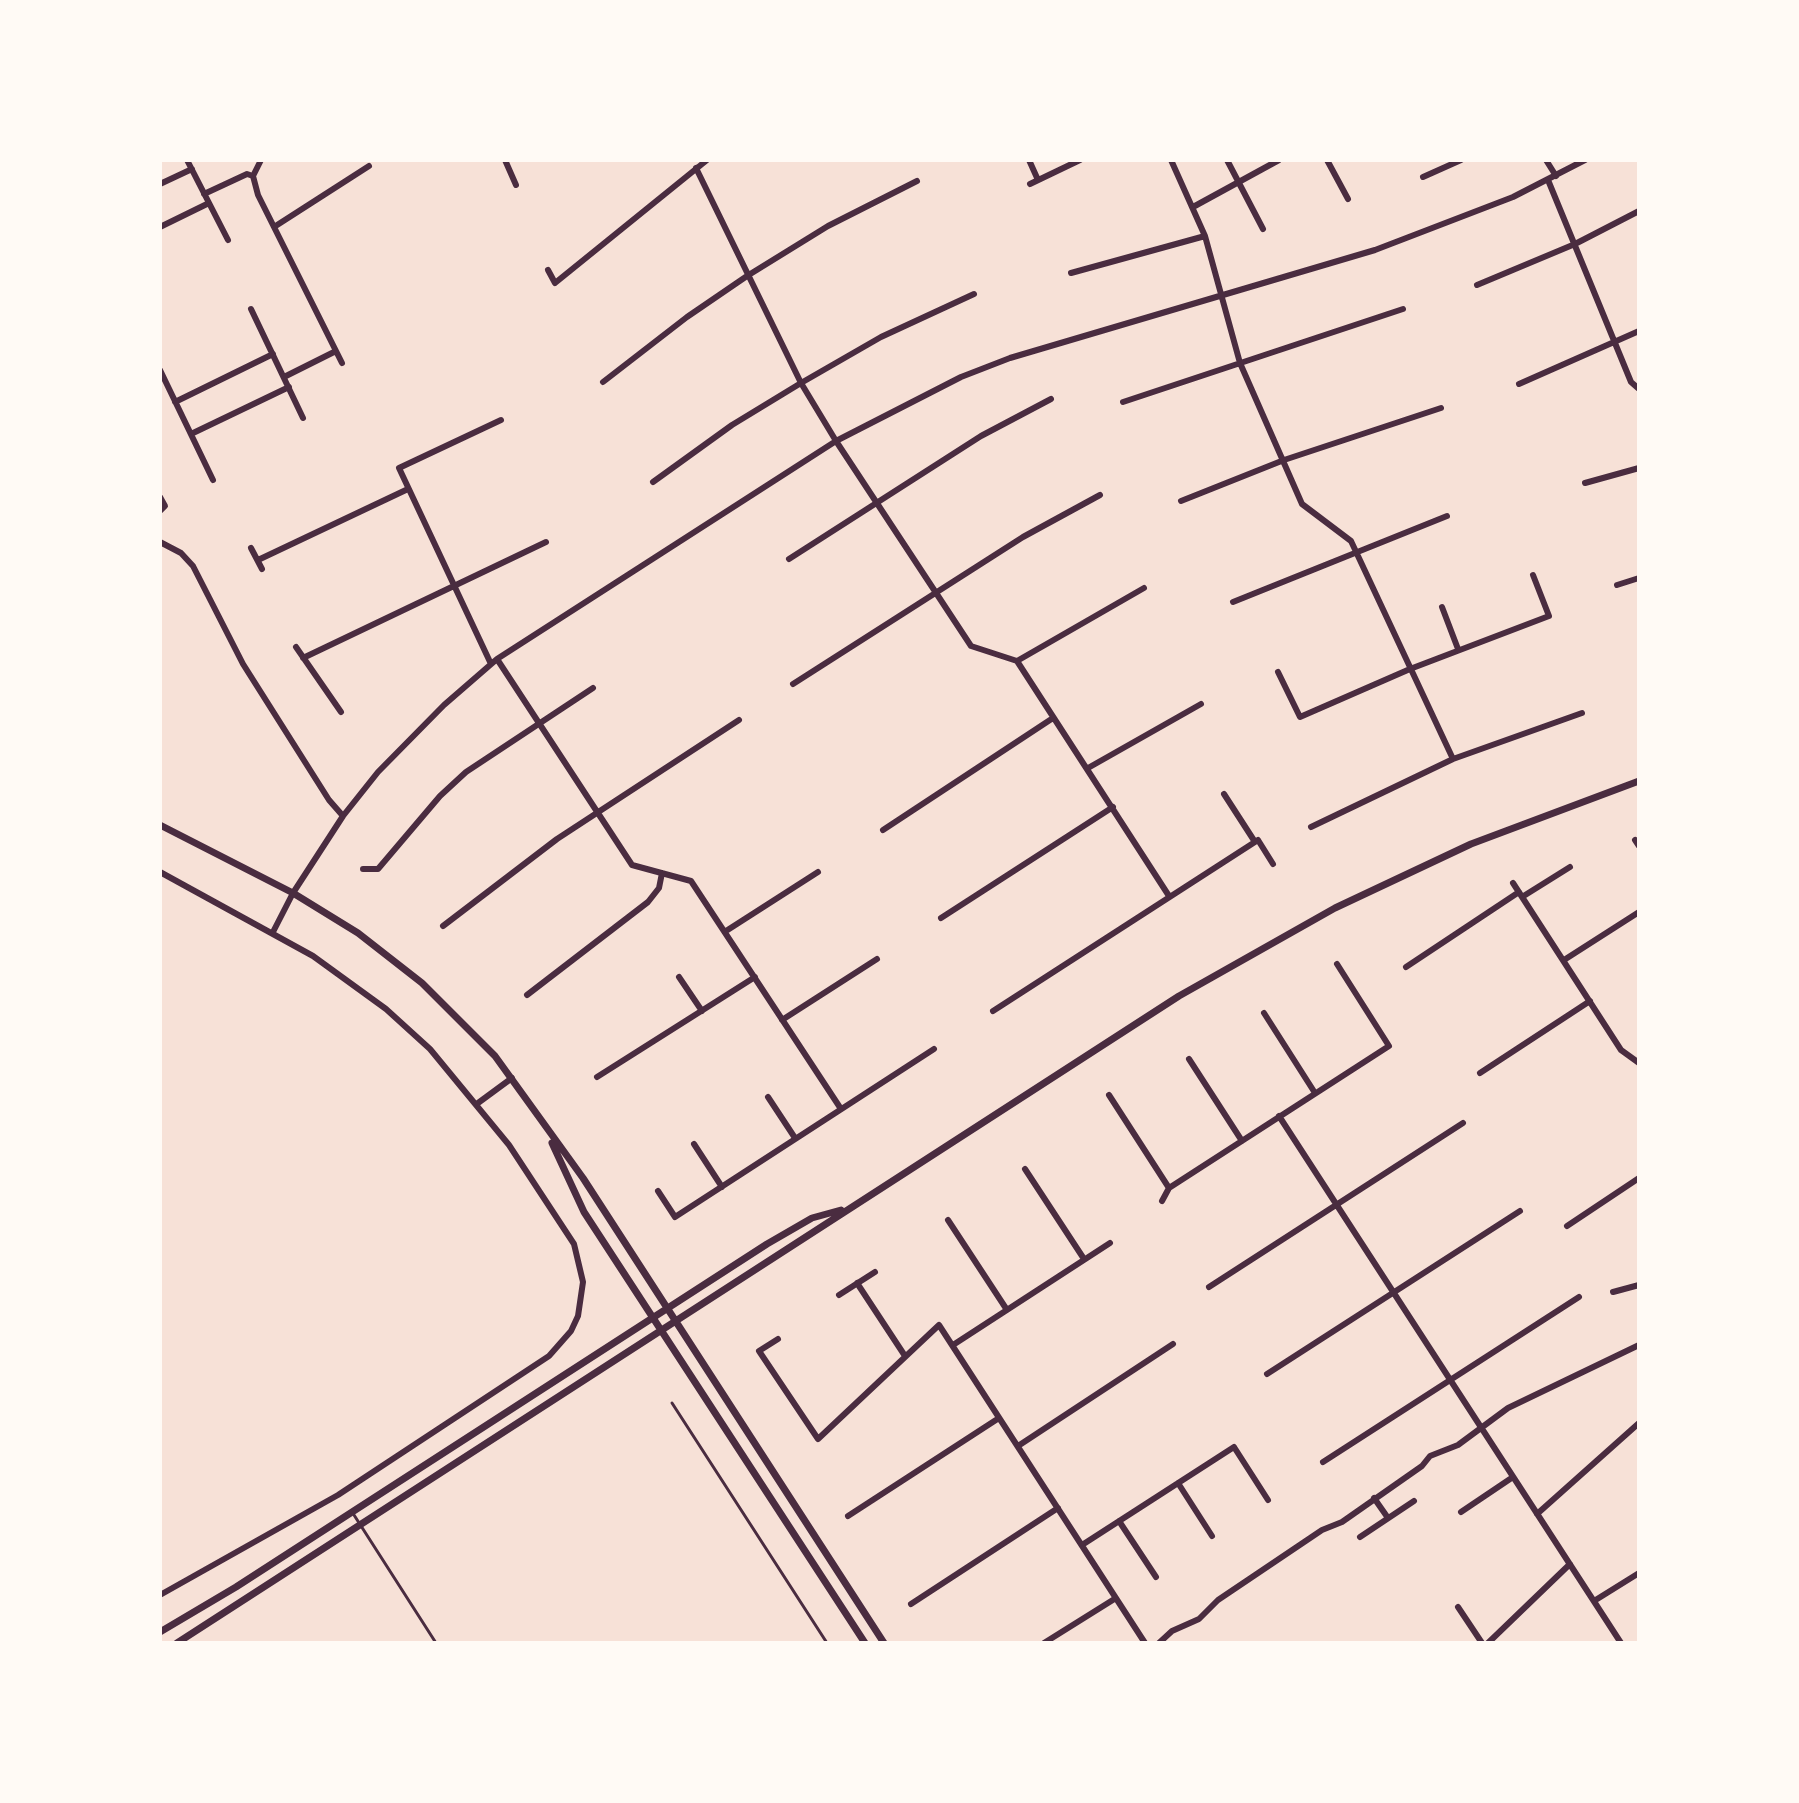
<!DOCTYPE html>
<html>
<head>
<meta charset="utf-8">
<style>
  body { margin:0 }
  #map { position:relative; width:1799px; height:1803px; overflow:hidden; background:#f7e1d7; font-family:Overpass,sans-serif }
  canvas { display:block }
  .frame { position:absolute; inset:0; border:162px solid #fffaf5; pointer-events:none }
</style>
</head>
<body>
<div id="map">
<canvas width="1799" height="1803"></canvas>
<div class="frame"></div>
</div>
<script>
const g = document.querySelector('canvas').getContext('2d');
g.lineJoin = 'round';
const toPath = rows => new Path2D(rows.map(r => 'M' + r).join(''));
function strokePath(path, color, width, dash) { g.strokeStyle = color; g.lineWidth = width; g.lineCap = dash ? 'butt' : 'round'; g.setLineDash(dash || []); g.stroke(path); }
strokePath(toPath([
  [672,1403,827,1643],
  [354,1515,436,1643]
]), '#4a2c40', 3);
strokePath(toPath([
  [187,160,228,240],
  [261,160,253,176,258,195,342,363],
  [505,160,516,185],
  [1029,160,1038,180],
  [1171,160,1205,236,1240,363,1302,504,1351,541,1453,759],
  [1227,160,1263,229],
  [1327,160,1348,199],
  [1546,160,1556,176],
  [696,168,801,383,836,441,971,646,1017,661,1169,896],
  [1423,177,1461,160],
  [1548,180,1631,382,1639,389],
  [160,184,192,169],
  [1030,184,1080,160],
  [204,194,247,174,253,176],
  [1193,207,1279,160],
  [160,227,209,203],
  [274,227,369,166],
  [548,270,555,283,707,160],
  [1071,273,1205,236],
  [1477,285,1575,244,1639,211],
  [251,309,303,418],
  [160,370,213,480],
  [284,377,336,351],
  [603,382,687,317,747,276,828,226,917,181],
  [1519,384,1639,331],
  [175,402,273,354],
  [1123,402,1403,309],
  [191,434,289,387],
  [653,482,732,425,801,383,881,337,974,294],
  [1585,483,1639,468],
  [160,497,165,506,160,511],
  [1181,501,1284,460,1441,408],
  [160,542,181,553,193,566,243,664,329,800,343,816],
  [251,548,262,569],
  [789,559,981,436,1051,399],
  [258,560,408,489],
  [1617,585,1639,578],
  [1233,602,1447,516],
  [1442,607,1458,649],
  [296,647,341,712],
  [303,658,546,542],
  [497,659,632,865,691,881,841,1109],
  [1017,661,1144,588],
  [491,664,399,468,501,420],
  [1278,672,1300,717,1410,669,1549,616,1533,575],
  [793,684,1023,537,1100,495],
  [1088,768,1201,704],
  [1224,794,1255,842],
  [1311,827,1453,759,1582,713],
  [883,830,1053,718],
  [1635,840,1639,846],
  [363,869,378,869,440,796,466,772,593,688],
  [160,872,313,956,386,1009,430,1049,509,1145,574,1244,583,1282,578,1316,571,1331,549,1356,338,1495,160,1595],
  [1513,883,1621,1050,1639,1063],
  [1522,897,1570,867],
  [941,918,1113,807],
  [443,926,557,839,739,720],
  [726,931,818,872],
  [273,932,293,893,343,816,378,772,444,705,497,659,836,441,961,377,1010,358,1375,250,1513,197,1585,160],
  [1564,960,1639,912],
  [1406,967,1519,892],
  [679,977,702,1011],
  [527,995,648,902,659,888,662,873],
  [993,1011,1258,840,1273,864],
  [1264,1013,1315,1093],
  [782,1020,877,959],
  [1189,1059,1242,1141],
  [1480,1073,1590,1001],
  [597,1077,755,977],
  [1109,1095,1169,1188,1389,1046,1337,964],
  [768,1097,795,1138],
  [478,1103,512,1078],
  [1279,1116,1621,1643],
  [694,1144,722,1187],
  [1025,1169,1084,1259],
  [658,1191,675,1217,934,1049],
  [1162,1201,1169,1188],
  [948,1220,1007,1310],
  [1567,1226,1639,1178],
  [857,1283,905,1356],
  [1209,1287,1463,1123],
  [1613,1292,1639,1285],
  [839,1295,875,1272],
  [778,1339,759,1351,818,1439,939,1325,1145,1643],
  [953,1345,1110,1243],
  [1267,1374,1520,1211],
  [1018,1446,1173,1344],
  [1323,1462,1579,1297],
  [1178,1483,1212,1536],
  [1374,1498,1388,1518],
  [1461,1512,1513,1477],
  [1537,1514,1639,1423],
  [848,1516,999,1418],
  [1119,1521,1156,1577],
  [1360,1537,1414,1501],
  [1082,1545,1234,1447,1268,1500],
  [1594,1601,1639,1573],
  [911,1604,1058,1508],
  [1458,1607,1482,1643],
  [1044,1643,1116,1598],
  [1159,1643,1172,1631,1199,1619,1218,1600,1322,1530,1342,1522,1422,1466,1430,1456,1458,1445,1508,1408,1639,1345],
  [1488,1643,1570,1564]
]), '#4a2c40', 6);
strokePath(toPath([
  [160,825,293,893,358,933,422,983,495,1056,583,1178,884,1643],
  [552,1143,584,1212,865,1643],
  [160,1632,236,1587,767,1244,812,1218,841,1210],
  [177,1643,1179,996,1335,908,1471,844,1639,781]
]), '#4a2c40', 7);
</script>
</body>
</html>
